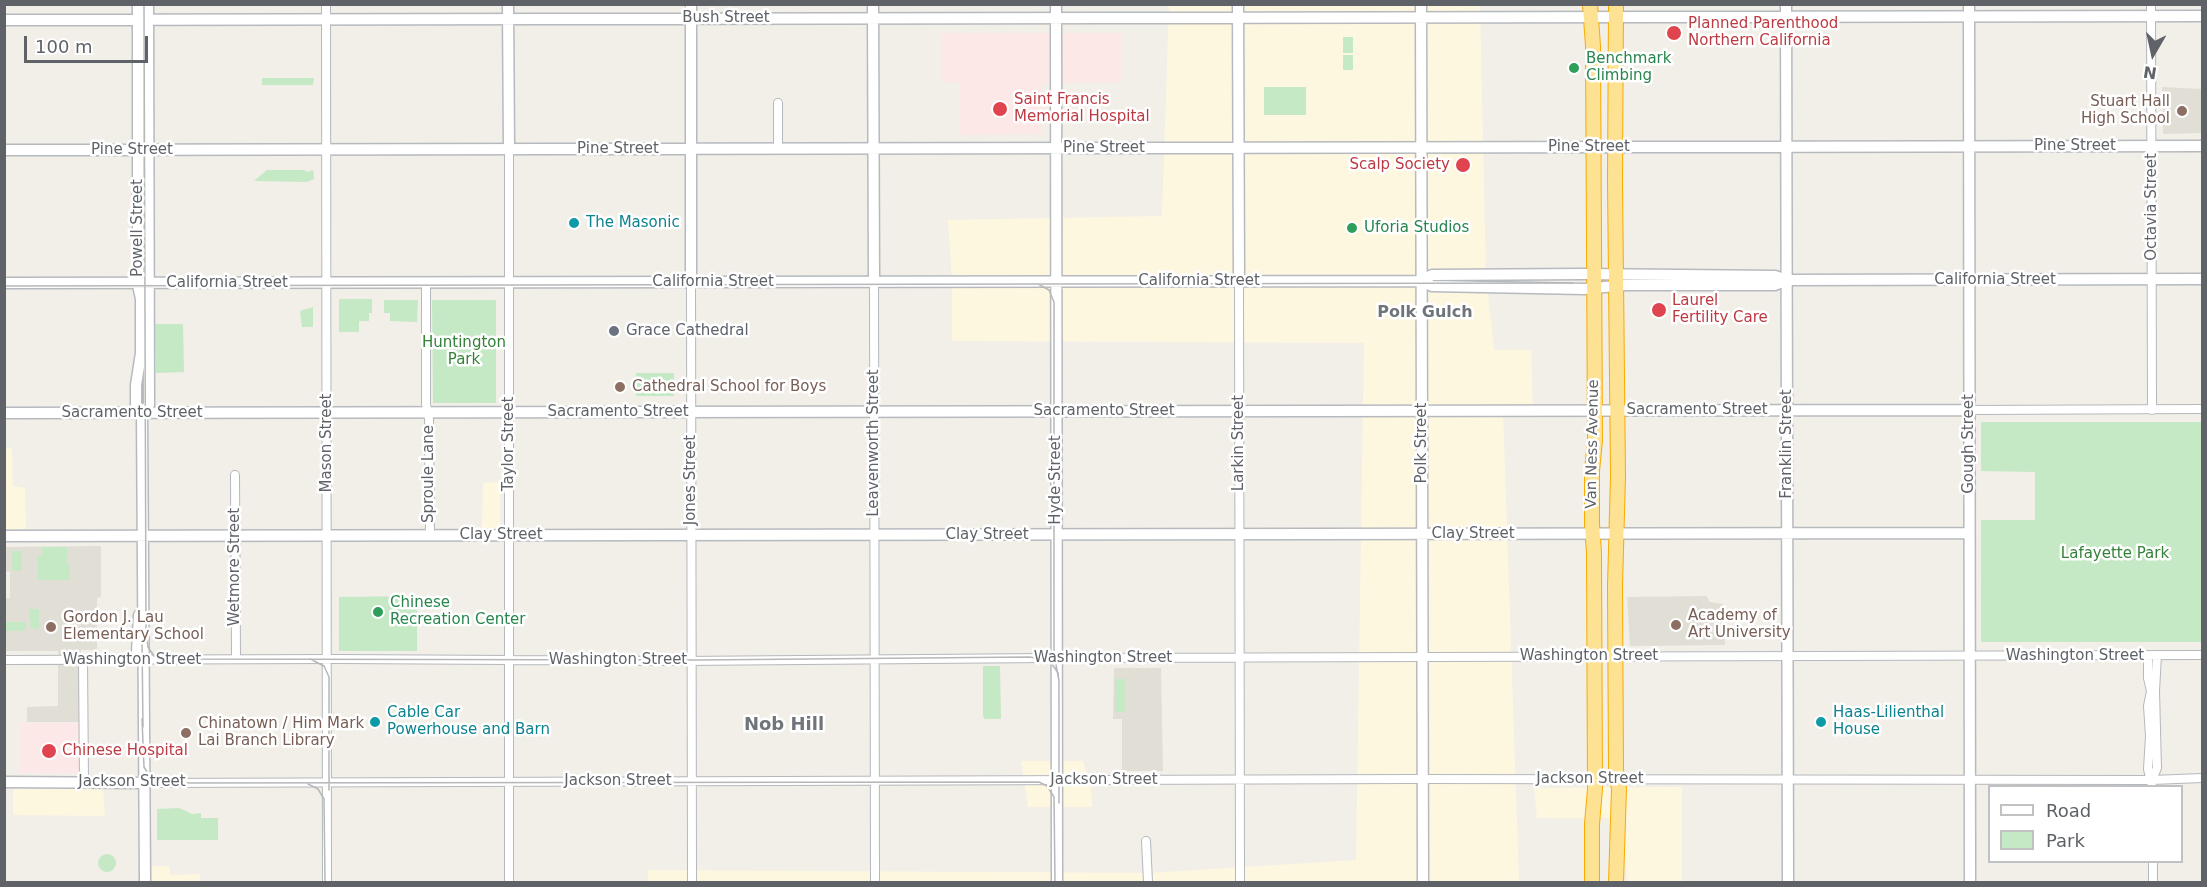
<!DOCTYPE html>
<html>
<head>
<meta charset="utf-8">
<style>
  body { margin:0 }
  #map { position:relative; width:2207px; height:887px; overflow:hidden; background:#f1efe8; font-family:"DejaVu Sans",sans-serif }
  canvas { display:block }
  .frame { position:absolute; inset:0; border:6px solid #5f6368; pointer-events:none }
  .legend { position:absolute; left:1988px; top:785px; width:195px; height:78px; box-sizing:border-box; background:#fff; border:2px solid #bfc1c3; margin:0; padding:8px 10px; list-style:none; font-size:18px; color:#5f6368 }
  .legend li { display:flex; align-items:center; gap:12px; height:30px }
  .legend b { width:30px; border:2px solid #bfc1c3 }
  .north { position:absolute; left:2123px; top:24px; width:60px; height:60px; -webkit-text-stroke:4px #fff; paint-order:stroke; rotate:189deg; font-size:16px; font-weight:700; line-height:24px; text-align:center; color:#5f6368 }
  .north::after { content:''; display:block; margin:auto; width:21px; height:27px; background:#5f6368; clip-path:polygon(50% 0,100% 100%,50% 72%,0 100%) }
  .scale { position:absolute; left:24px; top:36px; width:124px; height:27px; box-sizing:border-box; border:3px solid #5f6368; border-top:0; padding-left:8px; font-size:18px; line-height:21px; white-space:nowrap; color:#5f6368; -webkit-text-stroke:4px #fff; paint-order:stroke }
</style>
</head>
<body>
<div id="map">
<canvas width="2207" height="887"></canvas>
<div class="frame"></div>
<ul class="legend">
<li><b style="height:8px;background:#fff"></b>Road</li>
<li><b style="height:16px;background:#c5e8c5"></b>Park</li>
</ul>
<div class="north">N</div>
<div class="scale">100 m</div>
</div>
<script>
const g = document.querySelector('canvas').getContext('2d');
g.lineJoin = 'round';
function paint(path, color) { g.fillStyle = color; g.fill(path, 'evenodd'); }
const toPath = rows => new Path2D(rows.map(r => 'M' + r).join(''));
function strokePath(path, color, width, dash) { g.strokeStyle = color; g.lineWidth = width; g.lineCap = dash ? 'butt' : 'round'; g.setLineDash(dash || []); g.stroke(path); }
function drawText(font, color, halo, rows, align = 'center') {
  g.font = font + ' "DejaVu Sans",sans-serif'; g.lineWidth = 5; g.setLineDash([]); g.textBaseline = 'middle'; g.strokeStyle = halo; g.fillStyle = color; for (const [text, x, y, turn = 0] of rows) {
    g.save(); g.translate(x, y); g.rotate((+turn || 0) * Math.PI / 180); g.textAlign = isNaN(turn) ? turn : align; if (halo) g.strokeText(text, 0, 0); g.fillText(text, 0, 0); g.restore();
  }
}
paint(toPath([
  [1169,5,1480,5,1486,275,1494,350,1531,350,1533,411,1503,411,1519,882,648,882,648,870,1148,873,1356,860,1364,343,952,341,952,281,948,220,1162,216],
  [5,447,12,449,13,486,25,488,26,529,5,529],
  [500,482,500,529,482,529,483,483],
  [1021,761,1083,761,1091,787,1092,807,1028,807],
  [1682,787,1682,882,1627,882,1623,818,1537,818,1534,788],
  [103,788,105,816,13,815,13,789],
  [150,866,169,866,171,875,200,874,200,882,151,882]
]), '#fef7e0');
paint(toPath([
  [2162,87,2202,89,2202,133,2163,134],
  [101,546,101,597,97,598,97,650,81,650,81,722,27,722,27,707,58,706,58,651,5,651,4,598,10,598,10,572,5,571,5,547],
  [1706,596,1710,602,1723,604,1725,645,1630,646,1627,597],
  [1114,668,1161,668,1163,771,1122,771,1122,719,1113,719]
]), '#e1ded6');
paint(toPath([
  [941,33,1121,33,1121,83,1042,83,1042,134,959,135,959,83,941,82],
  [20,723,79,723,79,773,20,773]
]), '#fce8e6');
paint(toPath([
  [1343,37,1353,37,1353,53,1343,53],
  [1343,55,1353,55,1353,70,1343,70],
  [262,78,314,78,313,85,262,85],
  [1264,87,1306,87,1306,115,1264,115],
  [267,170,304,170,308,172,313,170,314,179,307,182,254,181],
  [339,299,372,299,372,313,369,313,369,321,359,321,359,332,339,332],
  [384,300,418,300,417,322,390,321,390,313,384,313],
  [432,300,496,300,496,403,433,403],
  [313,307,313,327,302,327,300,311],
  [155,324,183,324,184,372,156,373],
  [636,373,674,373,674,396,636,396],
  [1981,422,2202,422,2202,642,1981,642,1981,520,2035,520,2035,472,1981,471],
  [42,547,67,547,67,564,70,565,70,580,38,580,38,556,42,555],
  [12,551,22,551,22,571,12,570],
  [417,596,417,651,339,651,339,597],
  [30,609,39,609,39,629,30,628],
  [4,622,26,622,26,631,5,631],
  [983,666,1000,666,1001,719,985,719,983,716],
  [1115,679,1125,679,1125,712,1115,712],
  [179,808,192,814,201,813,201,818,218,818,218,840,157,840,157,809],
  '98 863a9 9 0 1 1 18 0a9 9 0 1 1-18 0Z'
]), '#c5e8c5');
const street = toPath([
  [326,4,327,882],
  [2151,4,2152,410],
  [778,148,778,103],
  [509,149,509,882],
  [874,281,875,882],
  [1239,281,1240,882],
  [691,282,692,882],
  [426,283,426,404,429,419,430,536],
  [1969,410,2202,409],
  [235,475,236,659],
  [2148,655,2148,678,2151,691,2148,706,2150,736,2148,769,2152,786],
  [4,660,338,659,682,661,1046,658,2202,655],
  [83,660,84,782],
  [2152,780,2157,768,2155,691,2157,655],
  [145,783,1412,779,2152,780,2202,778],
  [1146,841,1148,882],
  [2153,862,2153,882]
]);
const secondary = toPath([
  [138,4,138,285,141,299,141,353,136,385,136,405,142,413,145,882],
  [508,4,509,149],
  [691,4,691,282],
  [873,4,874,281],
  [1056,4,1057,882],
  [1238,4,1239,281],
  [1421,4,1423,882],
  [1786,4,1788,882],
  [1969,4,1970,882],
  [4,20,2202,16],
  [4,150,2202,146],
  [1421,281,1432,275,1584,274,1775,276,1787,280,2202,279],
  [4,283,1421,281,1432,286,1584,289,1626,285,1775,285,1787,280],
  [4,413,1969,410],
  [142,413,149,405,148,4],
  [4,536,1969,533],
  [139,615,137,652,145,660],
  [4,782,145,783]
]);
const highway = toPath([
  [1590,4,1593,46,1595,440,1592,471,1592,524,1594,553,1595,789,1592,824,1592,882],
  [1616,4,1615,181,1618,476,1615,586,1616,770,1619,789,1616,882]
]);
strokePath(street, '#b5b8bc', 10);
strokePath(secondary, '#b6babf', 13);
strokePath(highway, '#f9ab00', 16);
strokePath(street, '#fff', 8);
strokePath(secondary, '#fff', 10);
strokePath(highway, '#fde293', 14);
strokePath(toPath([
  [144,4,146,633,148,647,154,656,164,659,697,660,1030,657,1045,660,1052,664,1058,673,1059,681],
  [1038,284,1049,290,1054,302,1054,654,1059,681,1059,803],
  [4,286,1573,283],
  [142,640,143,727],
  [310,659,324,666,329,677,329,790],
  [142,719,144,767,150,777,162,783,1039,782,1047,786,1054,797,1055,882],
  [308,784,318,789,324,799,325,882]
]), '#b6b7b8', 1.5);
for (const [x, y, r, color] of [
  [1674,33,8,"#e0444e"],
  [1574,68,6,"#2e9e5b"],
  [1000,109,8,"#e0444e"],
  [2182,111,6,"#8d6e63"],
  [1463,165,8,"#e0444e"],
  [574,223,6,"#0f9aa8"],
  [1352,228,6,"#2e9e5b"],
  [1659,310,8,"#e0444e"],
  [614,331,6,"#6b7280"],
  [620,387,6,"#8d6e63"],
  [378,612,6,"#2e9e5b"],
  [1676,625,6,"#8d6e63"],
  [51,627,6,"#8d6e63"],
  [375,722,6,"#0f9aa8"],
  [1821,722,6,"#0f9aa8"],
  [186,733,6,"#8d6e63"],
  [49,751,8,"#e0444e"]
]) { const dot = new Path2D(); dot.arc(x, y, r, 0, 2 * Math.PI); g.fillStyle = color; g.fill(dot); strokePath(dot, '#fff', 2); }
drawText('15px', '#5f6368', '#fff', [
  ["Bush Street",726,18],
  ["Pine Street",2075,146],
  ["Pine Street",1589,147],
  ["Pine Street",1104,148],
  ["Pine Street",618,149],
  ["Pine Street",132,150],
  ["Octavia Street",2152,207,-90],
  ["Powell Street",138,228,-90],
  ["California Street",1995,280],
  ["California Street",1199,281],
  ["California Street",713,282],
  ["California Street",227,283],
  ["Sacramento Street",1697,410],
  ["Sacramento Street",1104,411],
  ["Sacramento Street",618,412],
  ["Sacramento Street",132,413],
  ["Mason Street",327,443,-90],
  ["Leavenworth Street",874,443,-90],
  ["Larkin Street",1239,443,-90],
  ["Polk Street",1422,443,-90],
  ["Taylor Street",509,444,-90],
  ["Van Ness Avenue",1593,444,-89],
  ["Franklin Street",1787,444,-90],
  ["Gough Street",1969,444,-90],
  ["Sproule Lane",429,474,-90],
  ["Jones Street",691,480,-90],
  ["Hyde Street",1056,480,-90],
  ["Clay Street",1473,534],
  ["Clay Street",501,535],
  ["Clay Street",987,535],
  ["Wetmore Street",235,567,-90],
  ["Washington Street",1589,656],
  ["Washington Street",2075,656],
  ["Washington Street",1103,658],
  ["Washington Street",132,660],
  ["Washington Street",618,660],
  ["Jackson Street",1590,779],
  ["Jackson Street",1104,780],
  ["Jackson Street",618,781],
  ["Jackson Street",132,782]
]);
drawText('15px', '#be3a42', '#fff', [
  ["Planned Parenthood",1688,24],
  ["Northern California",1688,41],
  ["Saint Francis",1014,100],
  ["Memorial Hospital",1014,117],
  ["Scalp Society",1450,165,"right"],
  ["Laurel",1672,301],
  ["Fertility Care",1672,318],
  ["Chinese Hospital",62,751]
], 'left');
drawText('15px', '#27864d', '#fff', [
  ["Benchmark",1586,59],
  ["Climbing",1586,76],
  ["Uforia Studios",1364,228],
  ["Chinese",390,603],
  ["Recreation Center",390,620]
], 'left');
drawText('15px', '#785e54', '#fff', [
  ["Stuart Hall",2170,102,"right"],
  ["High School",2170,119,"right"],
  ["Cathedral School for Boys",632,387],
  ["Academy of",1688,616],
  ["Art University",1688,633],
  ["Gordon J. Lau",63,618],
  ["Elementary School",63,635],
  ["Chinatown / Him Mark",198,724],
  ["Lai Branch Library",198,741]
], 'left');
drawText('15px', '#0d838f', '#fff', [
  ["The Masonic",586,223],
  ["Cable Car",387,713],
  ["Powerhouse and Barn",387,730],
  ["Haas-Lilienthal",1833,713],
  ["House",1833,730]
], 'left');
drawText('15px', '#5b616d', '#fff', [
  ["Grace Cathedral",626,331]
], 'left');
drawText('15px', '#348238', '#fff', [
  ["Huntington",464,343],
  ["Park",464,360],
  ["Lafayette Park",2115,554]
]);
drawText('bold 16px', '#70757a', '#fff', [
  ["Polk Gulch",1425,313]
]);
drawText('bold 18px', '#70757a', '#fff', [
  ["Nob Hill",784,725]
]);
</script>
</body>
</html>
